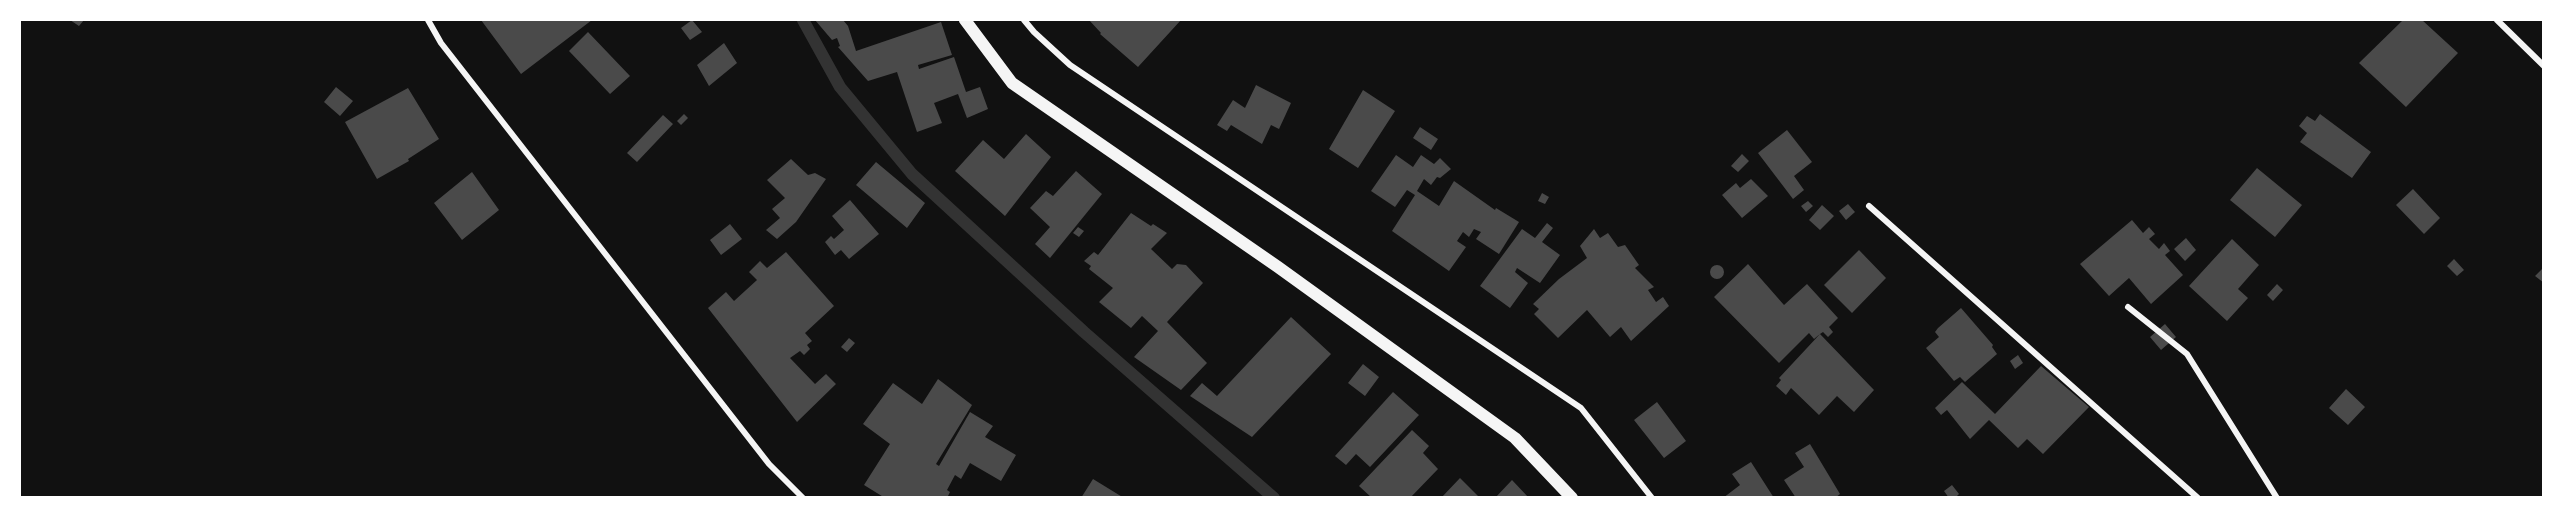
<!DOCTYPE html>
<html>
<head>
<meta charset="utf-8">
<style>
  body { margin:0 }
  #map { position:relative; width:2563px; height:517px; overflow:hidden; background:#111; font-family:"PT Sans Narrow",sans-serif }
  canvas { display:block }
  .frame { position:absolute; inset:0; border:21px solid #fff; pointer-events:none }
</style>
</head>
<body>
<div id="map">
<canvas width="2563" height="517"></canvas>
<div class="frame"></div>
</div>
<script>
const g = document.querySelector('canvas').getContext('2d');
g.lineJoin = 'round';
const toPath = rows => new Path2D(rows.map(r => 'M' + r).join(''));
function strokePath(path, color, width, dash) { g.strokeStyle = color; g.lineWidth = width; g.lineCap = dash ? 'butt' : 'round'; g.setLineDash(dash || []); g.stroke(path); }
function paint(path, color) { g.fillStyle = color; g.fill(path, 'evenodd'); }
strokePath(toPath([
  [803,20,840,87,912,174,1084,332,1274,498]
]), '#333', 12);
paint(toPath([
  [70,20,84,20,79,26],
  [481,20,592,20,521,74],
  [692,20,702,32,690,40,681,28],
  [815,20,843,20,848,26,856,51,941,22,952,55,918,65,919,69,954,57,966,92,980,87,988,109,967,118,958,94,934,103,942,123,917,132,897,72,868,81,838,47,840,46,837,38,832,40],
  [1089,20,1181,20,1138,67,1100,34,1101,33],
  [2403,20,2422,20,2458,53,2406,107,2359,63],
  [588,32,630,76,610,94,569,51],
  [724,43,737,63,709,86,697,65],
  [1256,85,1291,103,1279,129,1271,125,1262,144,1231,125,1227,131,1217,125,1233,100,1245,108],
  [336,87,353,101,340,116,324,102],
  [408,88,439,139,408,159,409,161,377,179,345,122],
  [1363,90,1395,111,1358,168,1329,149],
  [684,114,688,118,681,125,677,121],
  [2320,114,2371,152,2352,178,2300,142,2307,133,2299,126,2307,116,2315,121],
  [663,115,673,124,637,162,627,153],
  [1420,127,1438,139,1431,150,1413,138],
  [1787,130,1812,162,1794,176,1804,190,1793,199,1758,153],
  [1026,134,1051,157,1005,216,955,171,983,140,1004,159],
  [1742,154,1749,161,1738,172,1731,166],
  [1396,155,1413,167,1421,155,1434,164,1440,158,1451,169,1440,178,1437,177,1431,185,1424,179,1417,191,1439,206,1454,181,1495,210,1496,208,1519,222,1499,254,1476,239,1481,232,1474,229,1469,237,1463,232,1457,241,1466,247,1449,271,1392,231,1415,195,1407,190,1395,207,1371,191],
  [791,159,808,175,815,173,826,179,796,222,777,239,766,230,780,218,772,209,785,198,767,180],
  [876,162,925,203,907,228,856,185],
  [2257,168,2302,205,2275,237,2230,200],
  [1076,171,1102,194,1050,258,1035,244,1050,227,1030,208,1046,191,1053,196],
  [472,172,499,210,462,240,434,203],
  [1751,179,1768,196,1742,218,1722,195,1736,183,1740,188],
  [2413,189,2440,218,2424,234,2396,205],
  [1542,193,1549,197,1545,204,1538,201],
  [850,200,879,234,849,259,841,250,835,255,825,242,831,236,834,239,844,230,832,216],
  [1808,201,1813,206,1806,212,1801,206],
  [1848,204,1855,212,1846,220,1839,211],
  [1822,205,1834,216,1820,230,1809,220],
  [1131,213,1151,226,1153,224,1167,233,1151,249,1172,269,1177,264,1186,265,1203,283,1167,322,1207,363,1181,390,1134,357,1158,331,1142,316,1131,328,1099,302,1113,288,1089,269,1091,266,1084,261,1094,252,1098,255],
  [2132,220,2143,233,2149,227,2155,234,2149,239,2159,249,2164,243,2170,251,2165,255,2183,275,2151,304,2129,278,2109,296,2080,264],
  [1547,223,1553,228,1542,242,1560,255,1540,283,1517,268,1515,272,1528,283,1510,308,1480,286,1522,229,1535,238],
  [730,224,742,239,721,255,710,240],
  [1078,227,1084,231,1079,237,1073,233],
  [1594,229,1600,238,1608,233,1618,247,1625,245,1639,265,1635,268,1654,287,1648,290,1656,302,1663,297,1669,306,1631,341,1621,327,1610,337,1587,310,1558,338,1534,314,1539,309,1533,304,1559,279,1587,258,1580,246],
  [2186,238,2196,250,2185,261,2174,249],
  [2232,239,2259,265,2238,289,2248,298,2227,321,2189,286],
  [1859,250,1886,278,1852,313,1824,285],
  [786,252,834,306,805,333,812,341,807,345,810,349,804,355,800,351,790,358,815,384,826,374,836,384,797,422,708,308,726,292,734,301,757,280,749,272,760,261,767,268],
  [2454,259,2464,270,2457,276,2447,266],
  [1748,264,1784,305,1807,284,1838,318,1829,327,1833,332,1828,337,1823,332,1820,334,1874,390,1854,412,1837,396,1819,415,1791,388,1786,395,1776,386,1781,380,1779,378,1820,334,1814,339,1809,333,1779,363,1714,297],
  '1710 272a7 7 0 1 1 14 0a7 7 0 1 1-14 0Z',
  [2544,267,2544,283,2535,276],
  [2277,284,2283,290,2273,301,2267,295],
  [1961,308,1993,345,1992,347,1997,354,1965,382,1960,377,1954,381,1926,348,1939,337,1935,332,1938,328],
  [1291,317,1331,354,1252,437,1190,396,1202,383,1217,396],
  [2165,324,2176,337,2161,350,2150,337],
  [849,338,855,343,847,352,841,347],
  [2018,355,2023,363,2015,369,2010,361],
  [1363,364,1379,377,1365,396,1348,383],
  [2041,366,2089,407,2043,454,2027,439,2018,448,1989,420,1970,439,1947,410,1941,415,1935,408,1962,382,1995,414],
  [938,379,972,405,936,464,939,466,970,412,993,426,985,437,1016,455,1001,481,970,463,961,479,955,475,947,490,950,492,947,498,885,498,864,485,890,444,863,424,893,383,922,404],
  [2346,389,2365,407,2348,425,2329,408],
  [1393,392,1419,415,1370,467,1356,454,1346,465,1335,456],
  [1657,402,1686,441,1664,458,1634,420],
  [1412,430,1429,446,1423,453,1438,469,1410,498,1372,498,1359,486],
  [1810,444,1840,494,1835,498,1796,498,1784,480,1804,467,1795,453],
  [1751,462,1774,498,1723,498,1740,485,1732,474],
  [1460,478,1480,498,1441,498],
  [1093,479,1124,498,1081,498],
  [1512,480,1529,498,1495,498],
  [1952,485,1959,494,1955,498,1949,498,1944,491]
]), '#4a4a4a');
strokePath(toPath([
  [428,20,441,43,769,464,803,498],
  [1024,20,1034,32,1070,65,1581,408,1652,498],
  [2497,20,2544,66],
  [1869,206,2198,498],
  [2128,307,2187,354,2277,498]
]), '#f5f5f5', 6);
strokePath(toPath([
  [965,20,1012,83,1278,267,1515,438,1572,498]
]), '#f5f5f5', 12);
</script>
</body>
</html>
